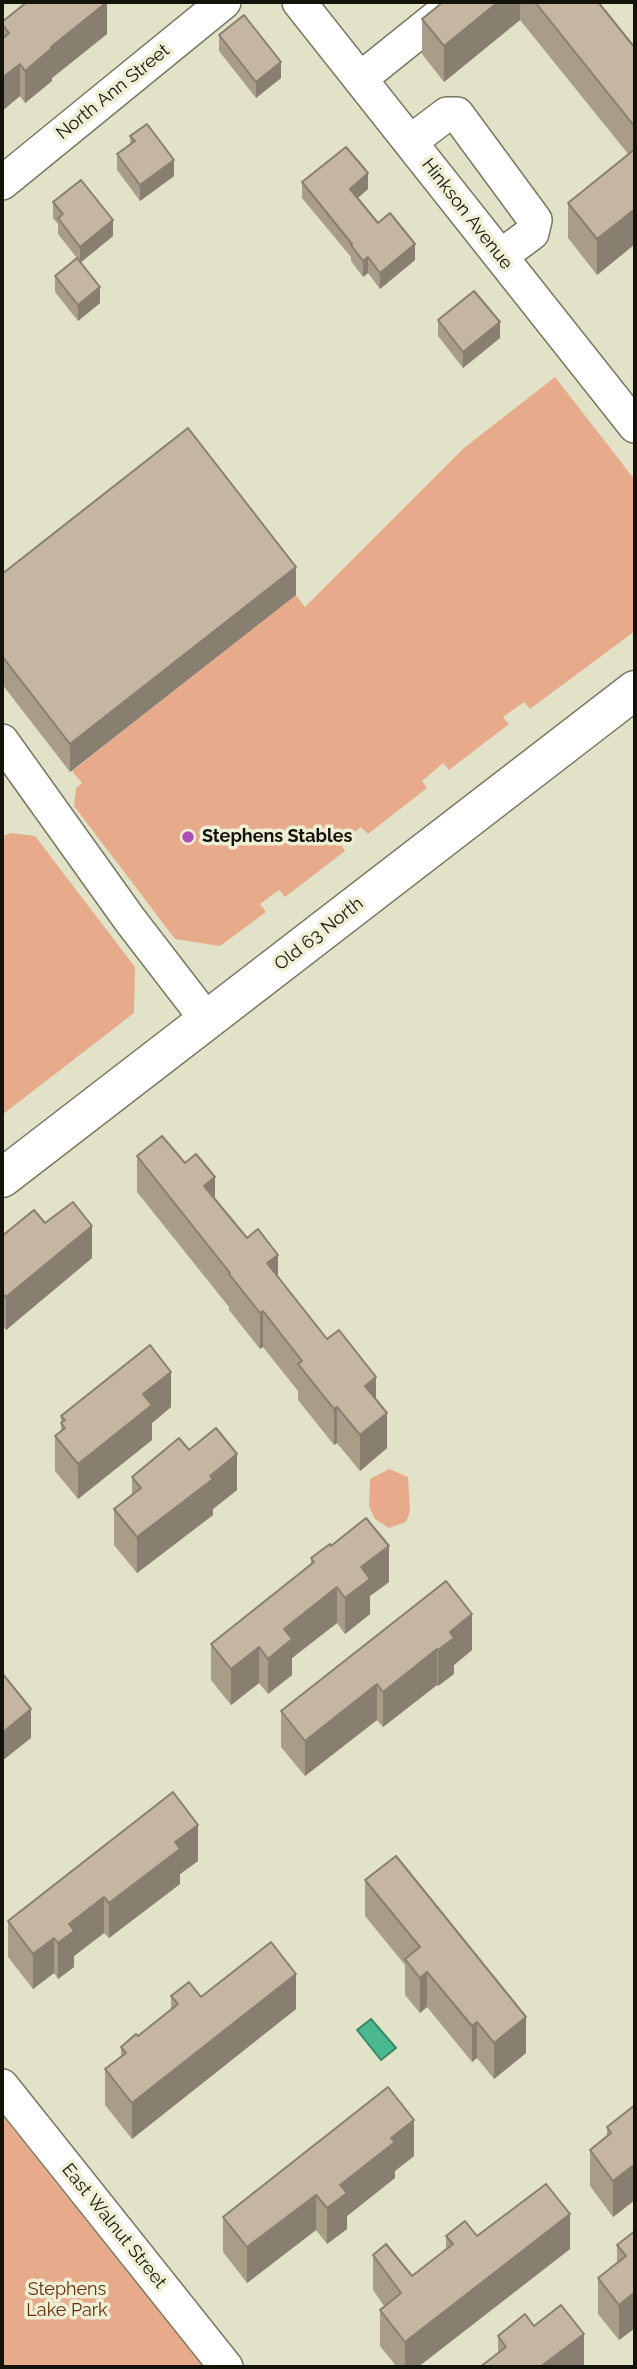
<!DOCTYPE html>
<html>
<head>
<meta charset="utf-8">
<style>
  body { margin:0 }
  #map { position:relative; width:637px; height:2369px; overflow:hidden; background:#e1e2c8; font-family:Raleway,sans-serif }
  canvas { display:block }
  .frame { position:absolute; inset:0; border:4px solid #14130a; pointer-events:none }
</style>
</head>
<body>
<div id="map">
<canvas width="637" height="2369"></canvas>
<div class="frame"></div>
</div>
<script>
const g = document.querySelector('canvas').getContext('2d');
g.lineJoin = 'round';
function paint(path, color) { g.fillStyle = color; g.fill(path, 'evenodd'); }
const toPath = rows => new Path2D(rows.map(r => 'M' + r).join(''));
function strokePath(path, color, width, dash) { g.strokeStyle = color; g.lineWidth = width; g.lineCap = dash ? 'butt' : 'round'; g.setLineDash(dash || []); g.stroke(path); }
function drawText(font, color, halo, rows, align = 'center') {
  g.font = font + ' Raleway,sans-serif'; g.lineWidth = 7; g.setLineDash([]); g.textBaseline = 'middle'; g.strokeStyle = halo; g.fillStyle = color; for (const [text, x, y, turn = 0] of rows) {
    g.save(); g.translate(x, y); g.rotate((+turn || 0) * Math.PI / 180); g.textAlign = isNaN(turn) ? turn : align; if (halo) g.strokeText(text, 0, 0); g.fillText(text, 0, 0); g.restore();
  }
}
paint(toPath([
  [555,377,635,480,635,631,530,709,524,702,503,717,509,724,449,770,443,763,422,781,427,788,368,834,361,827,340,843,345,851,285,897,279,890,260,904,266,912,220,946,175,939,74,806,76,788,82,783,72,771,296,595,305,607,464,448],
  [10,833,35,836,135,967,134,1013,2,1115,2,837],
  [389,1469,408,1477,410,1511,406,1522,389,1528,375,1519,369,1506,370,1479],
  [2,2115,182,2340,203,2367,2,2367]
]), '#e7ab8b');
const water = toPath([
  [371,2019,396,2048,381,2060,357,2030,371,2019]
]);
paint(water, '#4ab98f');
strokePath(water, '#3a8767', 2);
const minor = toPath([
  [299,2,635,426],
  [360,79,456,2],
  [410,142,447,114,457,114,535,220,532,233,501,256],
  [2,183,224,2],
  [2,741,130,920,207,1020],
  [2,2086,226,2367]
]);
const major = toPath([
  [2,1178,635,690]
]);
strokePath(minor, '#787861', 36);
strokePath(major, '#787861', 41);
strokePath(minor, '#fff', 33);
strokePath(major, '#fff', 38);
paint(toPath([
  [443,2,598,2,635,48,635,244,597,275,568,238,568,203,629,155,520,20,444,82,422,54,422,19],
  [2,22,107,34,52,78,52,81,25,103,20,96,2,111],
  [219,35,281,78,256,98,219,51],
  [130,136,174,176,140,201,117,170,117,154,130,144],
  [302,182,368,189,357,198,378,223,415,260,380,289,368,273,363,277,351,261,351,257,302,198],
  [53,202,113,236,81,262,100,303,78,321,55,292,55,276,77,258,58,234,58,224,53,218],
  [438,320,500,338,463,368,438,336],
  [2,574,296,595,70,772,2,684],
  [137,1156,215,1199,327,1339,376,1399,387,1448,360,1471,337,1443,334,1445,298,1400,298,1391,263,1347,260,1349,229,1310,229,1307,137,1192],
  [45,1223,92,1258,6,1330,2,1325,2,1236],
  [171,1407,152,1423,152,1440,78,1499,55,1471,55,1436,61,1431,61,1416],
  [189,1450,237,1490,213,1509,213,1515,137,1573,114,1545,114,1509,132,1495,132,1477],
  [331,1546,389,1582,370,1596,370,1614,345,1634,337,1623,292,1658,292,1675,268,1694,259,1683,231,1705,211,1680,211,1644,311,1565,311,1558],
  [446,1581,472,1650,454,1665,454,1674,438,1686,437,1685,383,1727,377,1720,305,1776,281,1747,281,1711],
  [198,1861,180,1874,180,1884,109,1938,104,1933,74,1956,74,1967,58,1979,54,1973,33,1989,8,1957,8,1921],
  [365,1880,526,2053,494,2079,477,2058,472,2062,427,2007,420,2013,405,1995,405,1965,365,1916],
  [171,1996,201,1997,296,2009,132,2139,105,2105,105,2069,121,2056,121,2047,138,2036,171,2010],
  [635,2105,635,2200,613,2217,590,2186,590,2150,607,2136,607,2127],
  [414,2156,395,2171,395,2178,347,2216,347,2229,327,2244,316,2230,247,2283,223,2252,223,2217],
  [635,2231,635,2328,619,2340,598,2314,598,2278,617,2264,617,2245],
  [446,2236,477,2236,570,2249,418,2367,397,2367,380,2346,380,2310,384,2306,373,2290,373,2255,412,2276,446,2249],
  [534,2326,584,2367,498,2353,498,2336]
]), '#a99d8a');
paint(toPath([
  [107,2,107,34,52,78,52,81,25,103,25,71,51,47],
  [498,2,520,2,520,20,444,82,444,46],
  [281,62,281,78,256,98,256,82],
  [20,64,20,96,2,111,2,78],
  [174,160,174,176,140,201,140,185],
  [368,173,368,189,350,205,350,189],
  [635,209,635,244,597,275,597,239],
  [113,220,113,236,80,263,80,247],
  [415,244,415,260,380,289,380,273],
  [368,257,368,273,363,277,363,261],
  [100,287,100,303,78,321,78,305],
  [500,322,500,338,463,368,463,352],
  [296,567,296,595,70,772,70,744],
  [215,1177,215,1213,204,1186],
  [92,1226,92,1258,6,1330,6,1297],
  [278,1255,278,1290,267,1263],
  [263,1311,263,1347,260,1349,260,1313],
  [171,1372,171,1407,152,1423,152,1440,78,1499,78,1464,143,1394],
  [376,1377,376,1412,365,1386],
  [337,1407,337,1443,334,1445,334,1409],
  [387,1413,387,1448,360,1471,360,1435],
  [237,1454,237,1490,213,1509,213,1515,137,1573,137,1537],
  [389,1546,389,1582,370,1596,370,1614,345,1634,345,1598,361,1567],
  [337,1587,337,1623,292,1658,292,1675,268,1694,268,1659,284,1629],
  [472,1614,472,1650,454,1665,454,1674,438,1686,438,1650,450,1632],
  [259,1647,259,1683,231,1705,231,1669],
  [437,1649,437,1685,383,1727,383,1692],
  [377,1684,377,1720,305,1776,305,1741],
  [31,1709,31,1738,2,1761,2,1733],
  [198,1825,198,1861,180,1874,180,1884,109,1938,109,1903,175,1842],
  [104,1897,104,1933,74,1956,74,1967,58,1979,58,1943,69,1924],
  [54,1938,54,1973,33,1989,33,1954],
  [427,1972,427,2007,420,2013,420,1978],
  [296,1974,296,2009,132,2139,132,2103],
  [526,2017,526,2053,494,2079,494,2043],
  [477,2022,477,2058,472,2062,472,2026],
  [414,2120,414,2156,395,2171,395,2178,347,2216,347,2229,327,2244,327,2208,340,2185,391,2138],
  [635,2164,635,2200,613,2217,613,2181],
  [316,2195,316,2230,247,2283,247,2247],
  [570,2214,570,2249,418,2367,405,2367,405,2342],
  [635,2292,635,2328,619,2340,619,2305],
  [584,2334,584,2367,540,2367]
]), '#897f70');
const building = toPath([
  [27,2,107,2,51,47,52,48,25,71,20,64,2,78,2,39,9,33,2,24,2,22,27,2],
  [443,2,498,2,444,46,422,19,443,2],
  [535,2,598,2,635,48,635,127,535,2],
  [244,15,281,62,256,82,219,35,244,15],
  [147,124,174,160,140,185,117,154,135,141,130,136,147,124],
  [346,147,368,173,350,189,378,223,390,213,415,244,380,273,368,257,363,261,351,245,352,244,302,182,346,147],
  [635,149,635,209,597,239,568,203,635,149],
  [81,180,113,220,80,247,58,218,63,214,53,202,81,180],
  [77,258,100,287,78,305,55,276,77,258],
  [474,291,500,322,463,352,438,320,474,291],
  [188,428,296,567,70,744,2,656,2,574,188,428],
  [162,1136,185,1163,196,1154,215,1177,204,1186,247,1238,258,1229,278,1255,267,1263,327,1339,339,1330,376,1377,365,1386,387,1413,360,1435,337,1407,334,1409,298,1364,302,1361,263,1311,260,1313,229,1274,230,1273,137,1156,162,1136],
  [73,1202,92,1226,6,1297,2,1293,2,1236,34,1210,45,1223,73,1202],
  [150,1345,171,1372,143,1394,152,1405,78,1464,55,1436,65,1428,61,1423,65,1420,61,1416,150,1345],
  [216,1428,237,1454,210,1476,213,1479,137,1537,114,1509,141,1488,132,1477,179,1438,189,1450,216,1428],
  [366,1518,389,1546,361,1567,370,1579,345,1598,337,1587,284,1629,292,1639,268,1659,259,1647,231,1669,211,1644,314,1562,311,1558,330,1544,331,1546,366,1518],
  [446,1581,472,1614,450,1632,454,1638,438,1650,437,1649,383,1692,377,1684,305,1741,281,1711,446,1581],
  [2,1673,31,1709,2,1733,2,1673],
  [173,1792,198,1825,175,1842,180,1849,109,1903,104,1897,69,1924,74,1931,58,1943,54,1938,33,1954,8,1921,173,1792],
  [396,1856,526,2017,494,2043,477,2022,472,2026,427,1972,420,1978,405,1959,420,1947,365,1880,396,1856],
  [271,1942,296,1974,132,2103,105,2069,126,2053,121,2047,136,2034,138,2036,178,2004,171,1996,189,1982,201,1997,271,1942],
  [388,2087,414,2120,391,2138,395,2142,340,2185,347,2193,327,2208,316,2195,247,2247,223,2217,388,2087],
  [635,2105,635,2164,613,2181,590,2150,611,2133,607,2127,635,2105],
  [546,2184,570,2214,405,2342,380,2310,401,2293,373,2255,386,2244,412,2276,453,2244,446,2236,465,2221,477,2236,546,2184],
  [635,2231,635,2292,619,2305,598,2278,626,2256,617,2245,635,2231],
  [561,2305,584,2334,540,2367,480,2367,506,2347,498,2336,525,2314,534,2326,561,2305]
]);
paint(building, '#c4b6a0');
strokePath(building, '#897f70', 2);
for (const [x, y, r, color] of [
  [188,837,7,"#ae50b9"]
]) { const dot = new Path2D(); dot.arc(x, y, r, 0, 2 * Math.PI); g.fillStyle = color; g.fill(dot); strokePath(dot, '#efefd5', 2.5); }
drawText('18px', '#14130a', '#efefd5', [
  ["North Ann Street",113,92,-39],
  ["Hinkson Avenue",467,214,52],
  ["Old 63 North",319,934,-38],
  ["East Walnut Street",114,2226,51]
]);
drawText('bold 18px', '#14130a', '#efefd5', [
  ["Stephens Stables",202,837]
], 'left');
drawText('18px', '#652f0b', '#efefd5', [
  ["Stephens",67,2290],
  ["Lake Park",67,2311]
]);
</script>
</body>
</html>
